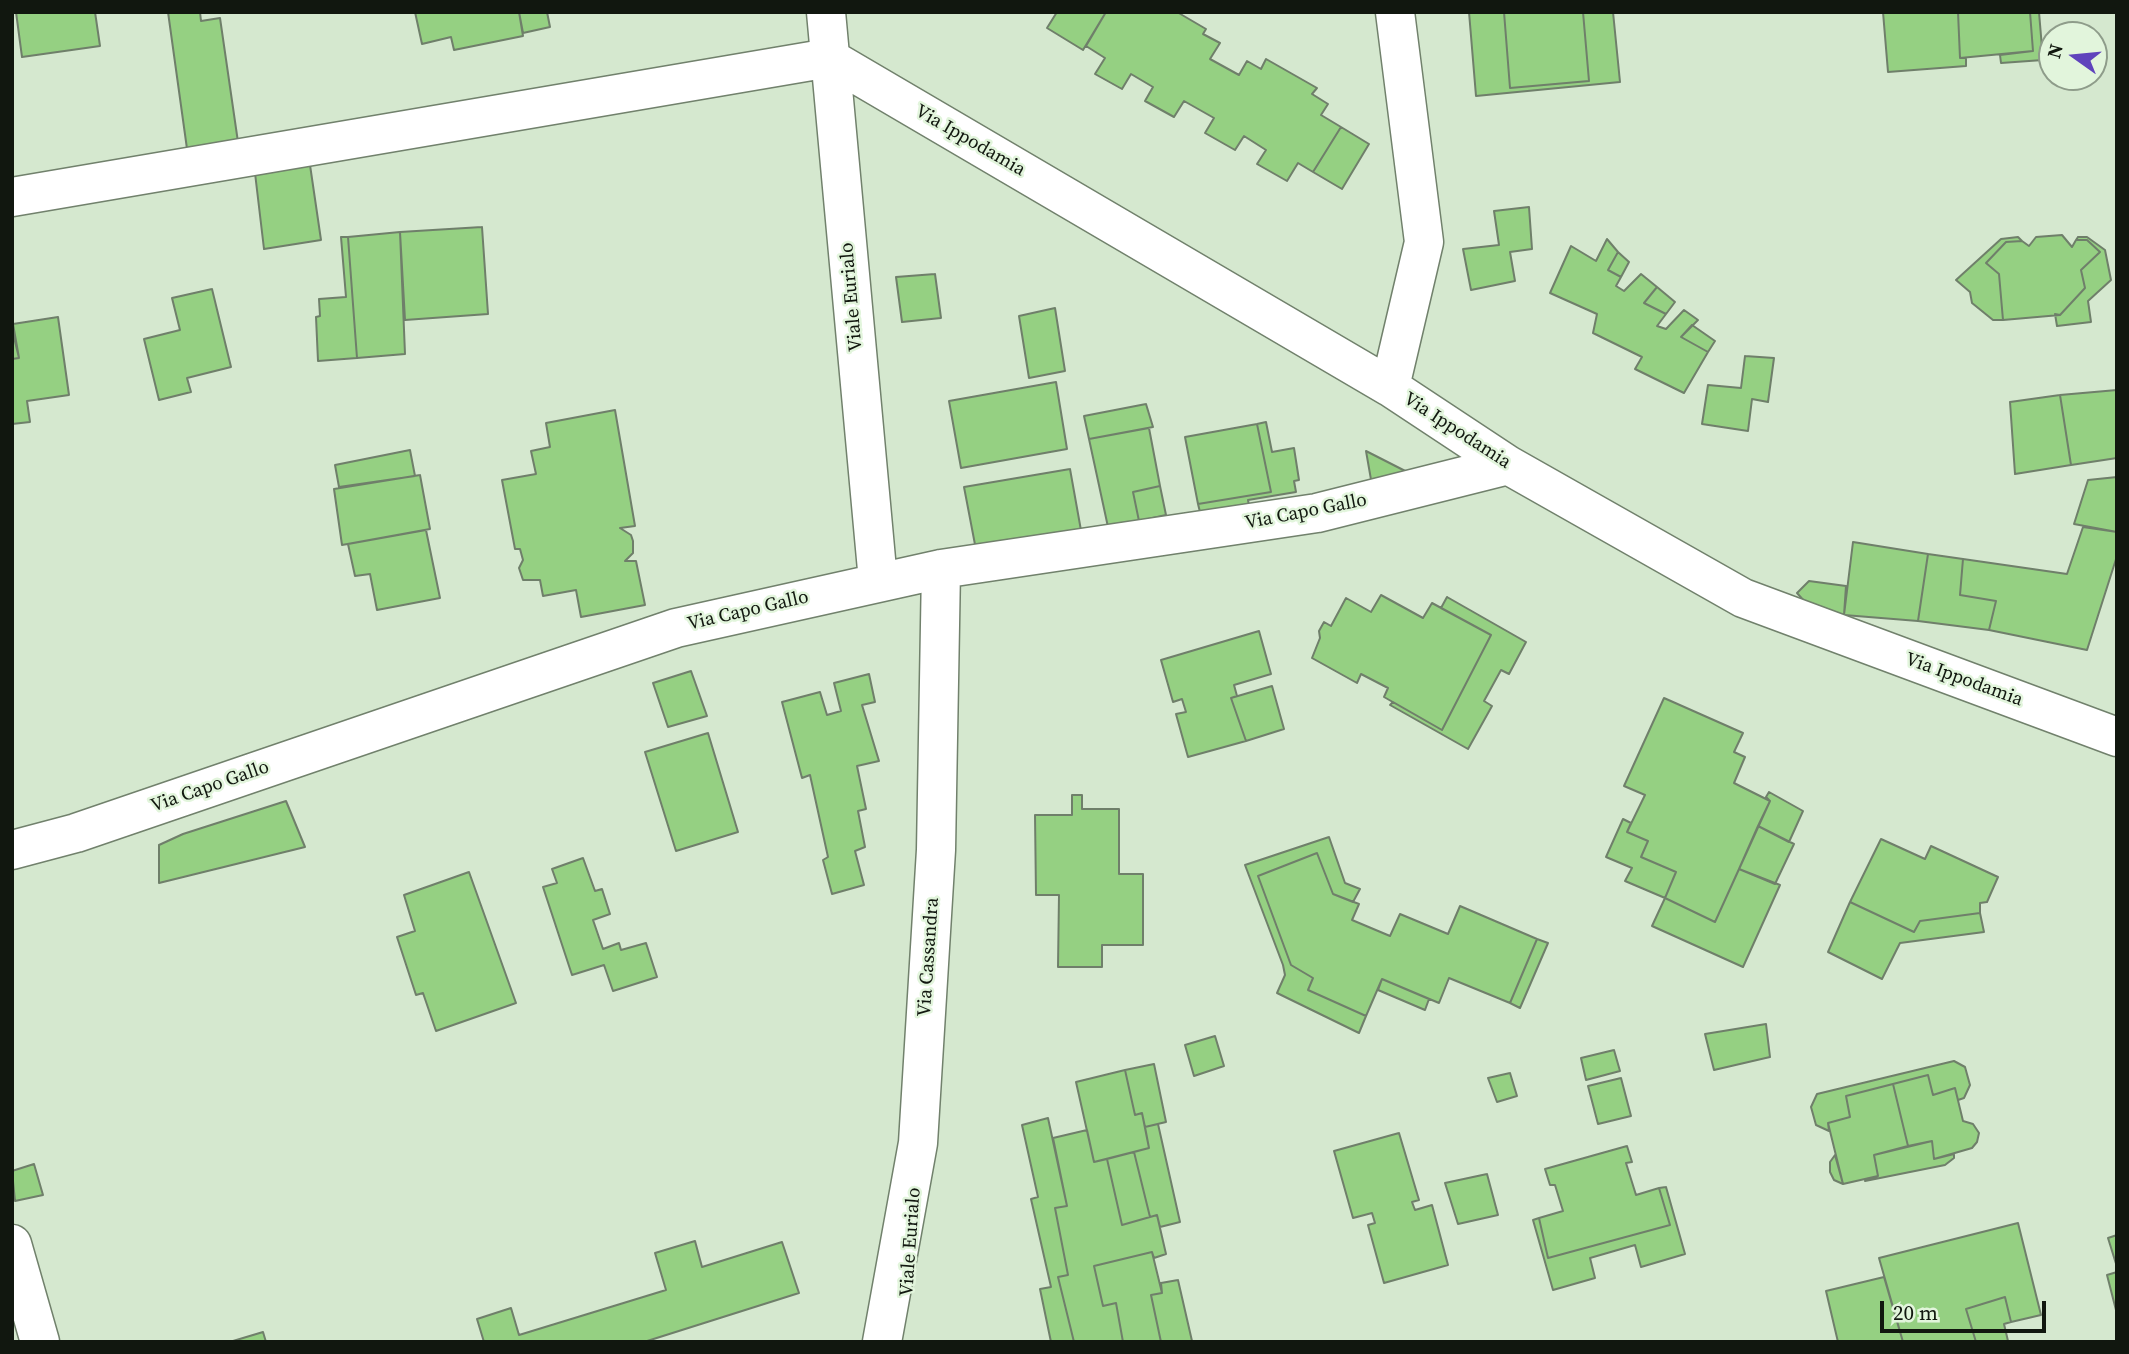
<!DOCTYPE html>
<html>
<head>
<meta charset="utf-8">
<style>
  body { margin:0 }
  #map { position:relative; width:2129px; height:1354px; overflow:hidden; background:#d5e8cf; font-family:"Source Serif 4",serif }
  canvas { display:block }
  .frame { position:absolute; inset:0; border:14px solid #11170f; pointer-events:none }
  .north { position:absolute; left:2038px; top:21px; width:70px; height:70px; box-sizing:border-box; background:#e2f5dc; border:2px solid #8e9c8a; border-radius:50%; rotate:285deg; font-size:19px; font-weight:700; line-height:28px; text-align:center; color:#11170f }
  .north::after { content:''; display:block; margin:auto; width:24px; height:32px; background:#5f43bc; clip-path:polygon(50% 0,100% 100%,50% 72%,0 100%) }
  .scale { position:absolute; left:1880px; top:1301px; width:166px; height:32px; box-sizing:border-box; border:4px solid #11170f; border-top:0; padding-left:9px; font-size:21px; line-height:24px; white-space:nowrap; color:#11170f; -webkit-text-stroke:5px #e2f5dc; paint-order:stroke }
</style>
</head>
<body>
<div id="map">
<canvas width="2129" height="1354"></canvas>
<div class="frame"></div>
<div class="north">N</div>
<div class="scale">20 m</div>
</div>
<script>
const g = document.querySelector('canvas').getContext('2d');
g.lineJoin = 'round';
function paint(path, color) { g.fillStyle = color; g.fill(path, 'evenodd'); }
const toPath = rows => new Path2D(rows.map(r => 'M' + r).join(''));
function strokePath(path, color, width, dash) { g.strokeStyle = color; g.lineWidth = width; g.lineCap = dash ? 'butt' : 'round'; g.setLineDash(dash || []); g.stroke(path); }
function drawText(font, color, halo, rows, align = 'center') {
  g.font = font + ' "Source Serif 4",serif'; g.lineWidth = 5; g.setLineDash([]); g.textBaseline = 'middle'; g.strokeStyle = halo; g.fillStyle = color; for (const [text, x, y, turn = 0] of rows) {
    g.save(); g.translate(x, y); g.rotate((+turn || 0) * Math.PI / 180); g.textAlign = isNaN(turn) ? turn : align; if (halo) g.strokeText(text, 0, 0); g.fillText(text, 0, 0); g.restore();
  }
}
const building = toPath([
  [16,12,95,12,100,46,22,57,16,12],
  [168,12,200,12,201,21,220,18,239,149,188,156,168,12],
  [415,12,519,12,523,36,454,50,451,37,422,44,415,12],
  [519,12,547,12,550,27,523,33,519,12],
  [1057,12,1106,12,1083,50,1047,28,1057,12],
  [1106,12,1177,12,1206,29,1203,34,1220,43,1210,59,1239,75,1247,61,1261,69,1266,59,1317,88,1312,94,1328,104,1321,115,1341,127,1313,172,1298,163,1287,181,1257,164,1266,150,1244,136,1235,150,1205,133,1214,118,1184,101,1174,117,1145,101,1153,87,1131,74,1122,89,1095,74,1105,58,1086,46,1106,12],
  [1469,12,1504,12,1510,88,1589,81,1583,12,1613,12,1620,82,1476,96,1469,12],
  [1504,12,1583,12,1589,81,1510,88,1504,12],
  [1883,12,1958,12,1960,58,1966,58,1966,66,1888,72,1883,12],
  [1958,12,2030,12,2033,51,1960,58,1958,12],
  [2030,12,2039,12,2043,60,2001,63,2000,55,2033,51,2030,12],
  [1341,127,1369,144,1342,189,1313,172,1341,127],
  [310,165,321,240,264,249,255,173,310,165],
  [1529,207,1532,249,1510,252,1515,281,1471,290,1463,249,1499,245,1494,211,1529,207],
  [482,227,488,314,405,320,400,232,482,227],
  [400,232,405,354,357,358,348,237,400,232],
  [2062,235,2072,247,2076,240,2087,240,2100,252,2081,270,2085,288,2060,315,2003,320,1999,274,1986,263,2006,242,2022,241,2029,246,2036,237,2062,235],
  [341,237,348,237,357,358,318,361,316,317,320,316,319,299,346,297,341,237],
  [2018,237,2022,241,2006,242,1986,263,1999,274,2003,320,1993,320,1972,303,1970,292,1956,280,2001,239,2018,237],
  [2078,237,2087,237,2105,250,2111,280,2088,301,2091,322,2057,326,2055,314,2060,315,2085,288,2081,270,2100,252,2087,240,2076,240,2078,237],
  [1607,239,1618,252,1608,270,1621,277,1616,286,1624,291,1641,274,1657,287,1644,303,1666,314,1657,326,1666,329,1684,310,1698,320,1681,337,1708,352,1684,393,1635,369,1642,357,1593,333,1597,314,1550,293,1571,246,1596,261,1607,239],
  [1618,252,1629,262,1621,277,1608,270,1618,252],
  [935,274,941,318,902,322,896,277,935,274],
  [1657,287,1675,302,1666,314,1644,303,1657,287],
  [212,289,231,367,187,378,191,392,159,400,144,339,180,330,172,298,212,289],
  [1055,308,1065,371,1029,378,1019,316,1055,308],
  [58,317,69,395,27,401,30,422,12,424,12,359,19,358,13,324,58,317],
  [1692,325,1715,341,1708,352,1681,337,1692,325],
  [12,329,19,358,12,359,12,329],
  [1745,356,1774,358,1768,402,1752,399,1748,431,1702,424,1708,385,1741,388,1745,356],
  [1056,382,1067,449,961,468,949,401,1056,382],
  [2117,390,2117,458,2071,465,2060,395,2117,390],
  [2060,395,2071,465,2015,474,2010,402,2060,395],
  [1146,404,1153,427,1089,439,1084,416,1146,404],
  [615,410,635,526,620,528,631,535,633,541,633,553,625,561,636,561,645,605,581,617,576,590,543,596,540,580,523,580,519,568,523,560,520,549,515,549,502,480,536,474,531,451,550,447,546,423,615,410],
  [1266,422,1272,452,1294,448,1299,480,1294,481,1296,492,1248,500,1251,517,1203,524,1198,504,1271,492,1257,424,1266,422],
  [1257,424,1271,492,1198,504,1185,437,1257,424],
  [1149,428,1160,486,1133,492,1139,521,1108,527,1089,439,1149,428],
  [410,450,415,476,339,487,335,465,410,450],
  [1366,451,1419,478,1373,491,1366,451],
  [1070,469,1082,536,977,555,964,487,1070,469],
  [420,475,430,529,342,545,334,489,420,475],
  [2117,477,2117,532,2074,524,2088,480,2117,477],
  [1160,486,1166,515,1139,521,1133,492,1160,486],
  [2083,527,2117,532,2117,556,2087,650,1989,630,1996,601,1960,595,1963,559,2067,574,2083,527],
  [426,530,440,598,377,610,370,574,355,576,348,544,426,530],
  [1853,542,1928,554,1918,621,1844,615,1853,542],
  [1928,554,1963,559,1960,595,1996,601,1989,630,1918,621,1928,554],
  [1809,581,1846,586,1844,615,1814,612,1797,593,1809,581],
  [1381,595,1423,618,1432,603,1491,635,1442,730,1384,697,1388,688,1361,674,1357,683,1312,658,1320,638,1319,631,1324,622,1331,626,1346,598,1371,612,1381,595],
  [1447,597,1526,642,1509,674,1501,670,1484,701,1492,706,1468,749,1390,705,1393,702,1442,730,1491,635,1441,608,1447,597],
  [1259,631,1271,674,1234,685,1237,696,1231,698,1246,741,1188,757,1176,714,1186,712,1182,699,1173,702,1161,660,1259,631],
  [691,671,707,716,668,727,653,683,691,671],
  [869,674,875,702,862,705,879,761,857,766,866,809,858,811,865,847,855,851,864,885,832,894,823,860,828,857,810,775,802,778,782,702,820,692,827,715,841,711,834,683,869,674],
  [1272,686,1284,729,1246,741,1231,698,1272,686],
  [1664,698,1743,733,1734,752,1745,757,1734,783,1770,801,1715,922,1665,898,1676,872,1641,857,1648,841,1627,832,1645,795,1624,786,1664,698],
  [708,733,738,832,676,851,645,752,708,733],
  [1769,792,1803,811,1789,842,1758,826,1770,801,1766,797,1769,792],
  [1072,795,1082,795,1082,809,1119,809,1119,874,1143,874,1143,945,1102,945,1102,967,1058,967,1059,895,1036,895,1035,815,1072,815,1072,795],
  [286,801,305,847,159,883,159,845,183,834,286,801],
  [1623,819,1631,823,1627,832,1648,841,1641,857,1676,872,1665,898,1625,881,1632,868,1606,857,1623,819],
  [1758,826,1794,844,1775,884,1739,869,1758,826],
  [1329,837,1345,883,1360,889,1353,902,1333,894,1317,853,1258,876,1291,965,1313,978,1308,990,1366,1016,1359,1033,1277,993,1285,975,1283,965,1245,865,1329,837],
  [1881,839,1925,859,1931,846,1998,877,1987,902,1980,903,1980,913,1920,921,1914,932,1850,902,1881,839],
  [1317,853,1333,894,1359,904,1352,920,1390,936,1400,914,1448,934,1460,906,1537,939,1510,1003,1449,978,1439,1003,1382,979,1366,1016,1308,990,1313,978,1291,965,1258,876,1317,853],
  [583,858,595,891,602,889,610,914,593,920,603,949,619,943,621,950,646,943,657,977,613,991,604,965,572,975,543,887,557,883,552,869,583,858],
  [1739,869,1780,885,1743,967,1652,926,1665,898,1715,922,1739,869],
  [469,872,516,1003,436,1031,423,993,416,995,397,937,415,931,404,895,469,872],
  [1850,902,1914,932,1920,921,1980,913,1984,932,1900,943,1882,979,1828,952,1850,902],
  [1537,939,1548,943,1520,1008,1510,1003,1537,939],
  [1382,979,1429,999,1425,1010,1378,990,1382,979],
  [1766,1024,1770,1057,1714,1070,1705,1034,1766,1024],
  [1215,1036,1224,1066,1194,1076,1185,1045,1215,1036],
  [1614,1050,1620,1071,1586,1080,1581,1058,1614,1050],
  [1954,1061,1965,1067,1970,1085,1964,1098,1958,1100,1955,1088,1933,1095,1928,1075,1846,1096,1850,1117,1828,1123,1829,1131,1816,1125,1811,1107,1817,1094,1954,1061],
  [1154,1064,1166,1122,1145,1127,1142,1113,1135,1115,1125,1070,1154,1064],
  [1125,1070,1135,1115,1142,1113,1149,1148,1094,1162,1076,1082,1125,1070],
  [1510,1073,1517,1096,1497,1102,1488,1078,1510,1073],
  [1928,1075,1933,1095,1955,1088,1963,1121,1973,1124,1979,1133,1977,1142,1972,1148,1934,1159,1932,1141,1908,1146,1893,1084,1928,1075],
  [1621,1078,1631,1116,1598,1124,1588,1086,1621,1078],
  [1893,1084,1908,1146,1874,1155,1878,1176,1843,1184,1828,1123,1850,1117,1846,1096,1893,1084],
  [1048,1118,1067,1206,1055,1208,1068,1275,1058,1277,1074,1342,1051,1342,1040,1289,1051,1287,1031,1199,1038,1197,1022,1125,1048,1118],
  [1158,1124,1180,1222,1160,1227,1157,1215,1150,1217,1134,1152,1149,1148,1145,1127,1158,1124],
  [1087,1130,1094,1162,1107,1159,1122,1225,1157,1215,1166,1254,1154,1258,1152,1252,1094,1266,1103,1306,1116,1303,1123,1342,1074,1342,1058,1277,1068,1275,1055,1208,1067,1206,1053,1138,1087,1130],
  [1399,1133,1419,1200,1412,1202,1415,1210,1432,1205,1448,1265,1384,1283,1368,1225,1375,1223,1372,1213,1353,1218,1334,1151,1399,1133],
  [1932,1141,1934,1159,1954,1154,1954,1158,1945,1165,1865,1181,1878,1176,1874,1155,1932,1141],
  [1627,1146,1632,1162,1626,1163,1636,1195,1659,1188,1670,1225,1548,1258,1539,1218,1563,1211,1555,1185,1550,1185,1545,1169,1627,1146],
  [1134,1152,1150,1217,1122,1225,1107,1159,1134,1152],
  [1835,1155,1843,1184,1834,1180,1830,1172,1830,1162,1835,1155],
  [34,1164,43,1195,15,1201,12,1171,34,1164],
  [1487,1174,1498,1215,1458,1224,1445,1183,1487,1174],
  [1666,1187,1685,1254,1641,1267,1635,1245,1590,1258,1595,1278,1553,1290,1533,1220,1539,1218,1548,1258,1670,1225,1659,1188,1666,1187],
  [2018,1223,2041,1315,2011,1322,2005,1297,1966,1309,1976,1342,1903,1342,1879,1258,2018,1223],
  [2117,1235,2117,1267,2108,1238,2117,1235],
  [695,1241,702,1267,782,1242,799,1293,644,1342,484,1342,477,1319,511,1308,519,1335,666,1290,655,1253,695,1241],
  [1152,1252,1162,1293,1151,1295,1161,1342,1123,1342,1116,1303,1103,1306,1094,1266,1152,1252],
  [2117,1272,2117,1314,2107,1275,2117,1272],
  [1884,1277,1903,1342,1838,1342,1826,1291,1884,1277],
  [1178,1280,1192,1341,1161,1342,1151,1295,1162,1293,1161,1283,1178,1280],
  [2005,1297,2011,1322,2004,1324,2008,1341,1976,1342,1966,1309,2005,1297],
  [263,1332,266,1342,233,1342,233,1341,263,1332]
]);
paint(building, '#95d082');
strokePath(building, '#6f7f6a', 2);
const street = toPath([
  [826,12,878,581],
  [12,197,829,58,1390,387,1508,465,1743,598,2117,737],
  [1390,387,1424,242,1395,12],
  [12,850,76,833,676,628,941,569,1317,513,1508,465],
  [12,1244,40,1342],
  [882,1342,918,1143,936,850,941,569]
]);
strokePath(street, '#71816c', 41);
strokePath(street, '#fff', 38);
drawText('19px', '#11170f', '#e2f5dc', [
  ["Via Ippodamia",970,141,30],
  ["Viale Eurialo",852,297,-95],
  ["Via Ippodamia",1457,431,33],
  ["Via Capo Gallo",1306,512,-11],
  ["Via Capo Gallo",748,611,-13],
  ["Via Ippodamia",1964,680,20],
  ["Via Capo Gallo",210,787,-19],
  ["Via Cassandra",929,957,-86],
  ["Viale Eurialo",911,1242,-86]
]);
</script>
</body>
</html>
